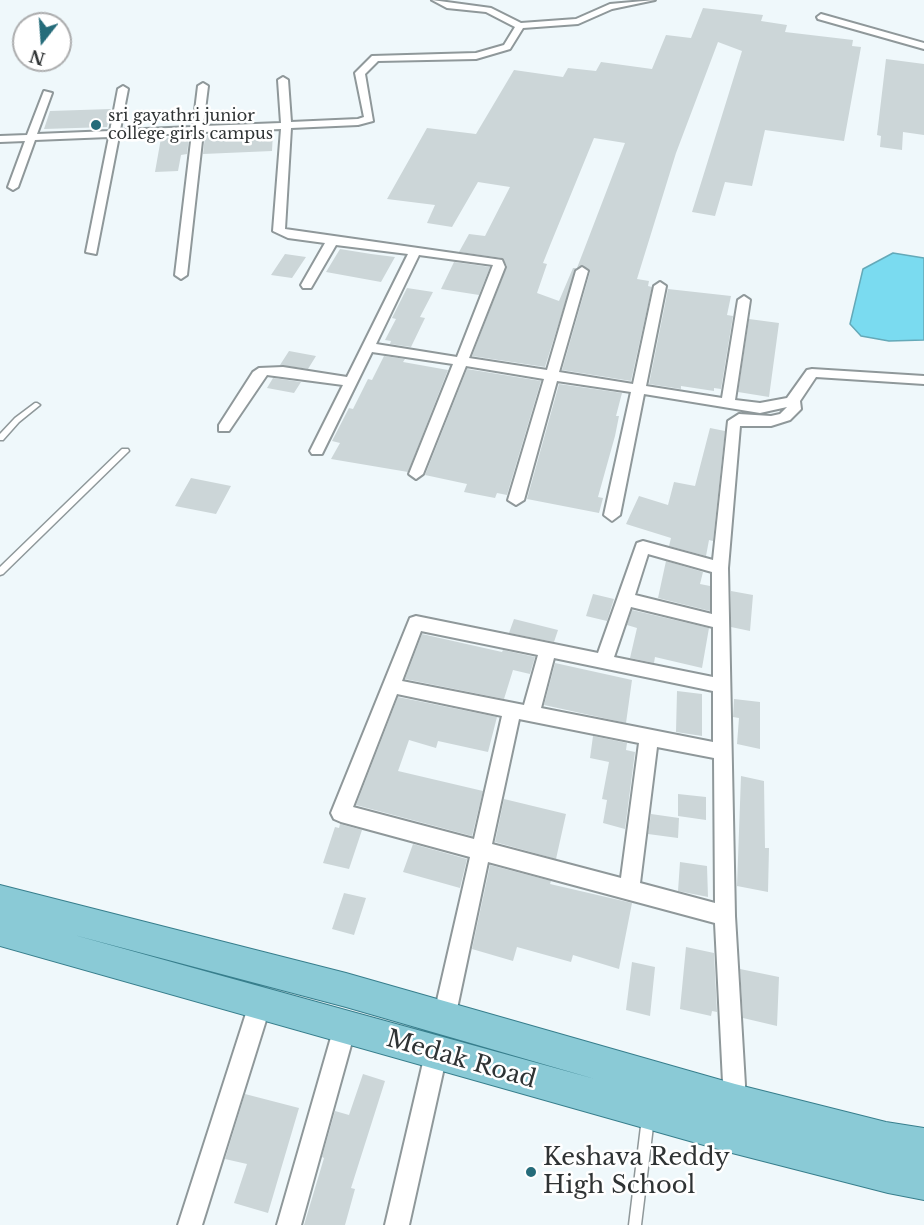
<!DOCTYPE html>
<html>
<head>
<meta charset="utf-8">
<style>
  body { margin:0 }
  #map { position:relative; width:924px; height:1225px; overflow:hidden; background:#eff8fb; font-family:"Libre Baskerville",serif }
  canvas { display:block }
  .north { position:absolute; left:12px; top:12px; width:60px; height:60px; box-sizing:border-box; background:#fff; border:2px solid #acadae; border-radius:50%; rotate:197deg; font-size:16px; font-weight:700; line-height:24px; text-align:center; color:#2f3334 }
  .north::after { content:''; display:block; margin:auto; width:21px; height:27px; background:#256c7a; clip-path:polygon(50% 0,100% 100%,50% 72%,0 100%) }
</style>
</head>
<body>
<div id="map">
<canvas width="924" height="1225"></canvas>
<div class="north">N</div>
</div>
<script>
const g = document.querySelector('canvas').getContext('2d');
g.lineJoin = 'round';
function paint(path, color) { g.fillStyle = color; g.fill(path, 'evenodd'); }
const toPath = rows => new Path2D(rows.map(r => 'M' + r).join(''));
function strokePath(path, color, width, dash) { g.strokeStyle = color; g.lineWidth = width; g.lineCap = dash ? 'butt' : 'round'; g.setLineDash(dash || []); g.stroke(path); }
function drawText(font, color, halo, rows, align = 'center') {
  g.font = font + ' "Libre Baskerville",serif'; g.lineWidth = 5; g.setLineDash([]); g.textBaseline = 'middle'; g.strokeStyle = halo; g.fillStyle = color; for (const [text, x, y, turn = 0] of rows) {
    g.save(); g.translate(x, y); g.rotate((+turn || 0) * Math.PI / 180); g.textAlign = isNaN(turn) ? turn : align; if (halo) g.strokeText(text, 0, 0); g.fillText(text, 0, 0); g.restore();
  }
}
const water = toPath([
  [893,253,924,258,924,340,889,341,861,336,850,324,863,269,893,253]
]);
paint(water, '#7adbf0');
strokePath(water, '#64a9b8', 1.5);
paint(toPath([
  [703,8,763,15,761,21,787,25,785,32,853,40,852,46,861,47,844,141,765,130,752,186,725,182,715,216,692,212,742,51,718,42,676,153,637,279,649,281,648,286,652,287,631,381,562,370,590,272,583,265,577,268,625,143,594,138,551,243,543,263,547,264,537,293,559,301,573,268,576,268,545,367,472,356,507,266,502,258,459,252,469,234,485,236,510,187,478,182,452,227,427,223,435,205,387,199,427,128,476,134,514,70,563,77,568,68,596,71,601,62,652,69,666,35,691,38],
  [886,59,924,64,924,135,903,132,902,150,880,147,881,136,877,135],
  [111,109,107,127,44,129,50,111],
  [273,132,272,151,203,154,205,136,211,134],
  [189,137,187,154,181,155,178,171,155,172,161,138],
  [340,249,371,254,395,257,381,282,326,272],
  [285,254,306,257,292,278,271,275],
  [454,262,490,267,479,295,441,289],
  [407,288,433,292,420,317,425,318,411,347,390,344,391,341,385,340,396,319,392,318],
  [668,289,731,296,727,315,733,316,721,389,714,388,714,391,681,386,681,389,649,384],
  [749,319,779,323,769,397,738,392],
  [289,351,316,356,308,369,280,365],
  [384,356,405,359,403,362,448,370,408,472,331,459,340,443,332,441,349,408,353,409,368,379,372,380],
  [467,369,541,381,507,495,497,493,495,498,464,492,467,484,425,475],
  [273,378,301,382,294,393,267,388],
  [559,384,622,393,616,416,619,416,615,436,598,497,603,498,599,513,527,499],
  [710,428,725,431,713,541,709,540,706,556,669,546,671,538,626,524,639,496,668,505,674,482,695,486],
  [191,478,231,486,216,514,175,506],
  [666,561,703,572,700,584,710,586,710,611,658,598],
  [731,591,753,595,750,631,731,627],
  [593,594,614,599,607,621,586,616],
  [632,610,709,628,702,668,655,657,654,663,630,658,637,628,627,625],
  [514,619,558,630,554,642,509,633],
  [422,634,502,652,503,650,535,657,530,674,513,670,504,699,405,679],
  [555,663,632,680,626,723,544,705],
  [677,691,702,694,702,736,676,732],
  [398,697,497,717,488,752,438,741,436,748,409,740,398,771,483,791,472,836,356,805],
  [734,699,760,702,760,749,737,744,739,718,733,717],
  [593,736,627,743,626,750,635,752,625,829,603,823,607,800,602,799,609,762,590,758],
  [741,776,764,781,765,848,769,848,768,892,737,886],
  [678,794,706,797,706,820,678,816],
  [504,799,566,814,556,859,495,842],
  [651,814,679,818,678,838,648,834],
  [340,824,362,830,349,869,323,863,335,827,339,828],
  [413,844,467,859,460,888,403,872],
  [680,862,707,866,708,897,678,891],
  [490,865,551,881,550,884,632,903,619,969,573,955,571,962,517,947,513,961,472,949],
  [344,893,366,898,354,935,332,929],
  [686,947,714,953,717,1012,712,1011,711,1016,680,1009],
  [632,962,655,967,650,1016,626,1010],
  [740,969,779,977,777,1026,743,1018],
  [363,1074,385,1081,351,1188,355,1189,345,1225,304,1225,324,1158,322,1157,335,1111,349,1115],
  [245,1094,299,1108,268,1213,234,1203,247,1164,225,1159]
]), '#ccd6d8');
const service = toPath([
  [35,403,37,403,40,405,19,422,3,440,0,440,0,434,15,418,35,403],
  [122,449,128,449,129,451,3,574,0,575,0,567,122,449],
  [648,1112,652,1114,654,1118,641,1225,629,1225,642,1118,644,1114,648,1112]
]);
const minor = toPath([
  [432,0,491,8,521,23,576,19,610,4,655,0,612,9,578,24,523,28,510,49,476,59,378,61,365,74,373,121,358,125,291,128,285,229,502,260,505,267,469,358,547,370,576,271,582,267,588,271,559,372,633,384,654,286,660,282,666,286,646,386,722,398,738,300,744,296,750,300,735,400,760,403,787,398,807,370,812,369,924,376,924,384,816,377,800,401,801,409,790,420,771,426,740,426,728,568,735,916,746,1102,743,1110,735,1113,727,1110,724,1102,715,923,488,862,455,1018,452,1026,444,1029,436,1026,433,1018,470,857,341,822,334,819,331,813,410,618,416,616,598,653,637,543,643,541,713,560,728,421,739,414,771,416,780,414,787,407,760,413,644,394,620,515,612,521,604,515,631,392,557,381,524,500,516,505,508,500,544,379,466,366,423,474,416,479,409,474,453,364,372,352,322,454,312,454,310,451,343,385,267,375,229,431,219,431,219,425,253,372,259,368,283,367,347,377,408,254,336,245,311,288,303,288,301,285,325,243,288,238,273,231,281,129,203,132,187,275,181,279,175,275,192,133,119,136,96,254,86,252,109,137,35,140,18,187,13,190,8,187,25,141,0,142,0,136,27,135,44,91,52,93,37,134,110,131,118,89,123,86,128,89,120,130,193,127,198,86,203,83,208,86,203,126,281,123,278,80,283,77,288,80,291,122,358,119,364,117,355,73,372,56,476,53,504,45,515,27,486,12,447,8,432,0],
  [419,255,493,265,457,357,376,344,419,255],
  [648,554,712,572,712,614,635,595,648,554],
  [631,607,713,627,713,677,614,657,631,607],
  [421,631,538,655,524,705,402,681,421,631],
  [554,658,713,691,713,742,541,708,554,658],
  [397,694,502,716,474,839,353,807,397,694],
  [519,719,639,743,621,878,492,844,519,719],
  [657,747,714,758,715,903,640,883,657,747],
  [821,14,924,43,924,49,818,19,817,17,821,14],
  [261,990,269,993,272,1001,202,1225,178,1225,250,1001,253,993,261,990],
  [345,1016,353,1019,356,1027,301,1225,277,1225,334,1027,337,1019,345,1016],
  [436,1043,444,1046,447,1054,409,1225,385,1225,425,1054,428,1046,436,1043]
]);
const primary = toPath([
  [0,885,346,973,735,1084,886,1122,924,1128,924,1200,888,1193,732,1153,0,946,0,885],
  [74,935,346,1007,595,1079,74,935]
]);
strokePath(service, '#8f989a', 3);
strokePath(minor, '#8f989a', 4);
strokePath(primary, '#377e8c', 2);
paint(service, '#fff');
paint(minor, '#fff');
paint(primary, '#8acad6');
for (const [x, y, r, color] of [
  [96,125,6,"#256c7a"],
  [531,1172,6,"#256c7a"]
]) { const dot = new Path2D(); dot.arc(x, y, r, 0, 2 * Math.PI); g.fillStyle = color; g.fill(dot); strokePath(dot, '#fff', 2); }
drawText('16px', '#2f3334', '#fff', [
  ["sri gayathri junior",108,116],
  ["college girls campus",108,134]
], 'left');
drawText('24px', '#2f3334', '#fff', [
  ["Medak Road",461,1060,16]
]);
drawText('24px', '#2f3334', '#fff', [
  ["Keshava Reddy",543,1158],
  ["High School",543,1186]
], 'left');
</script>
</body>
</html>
